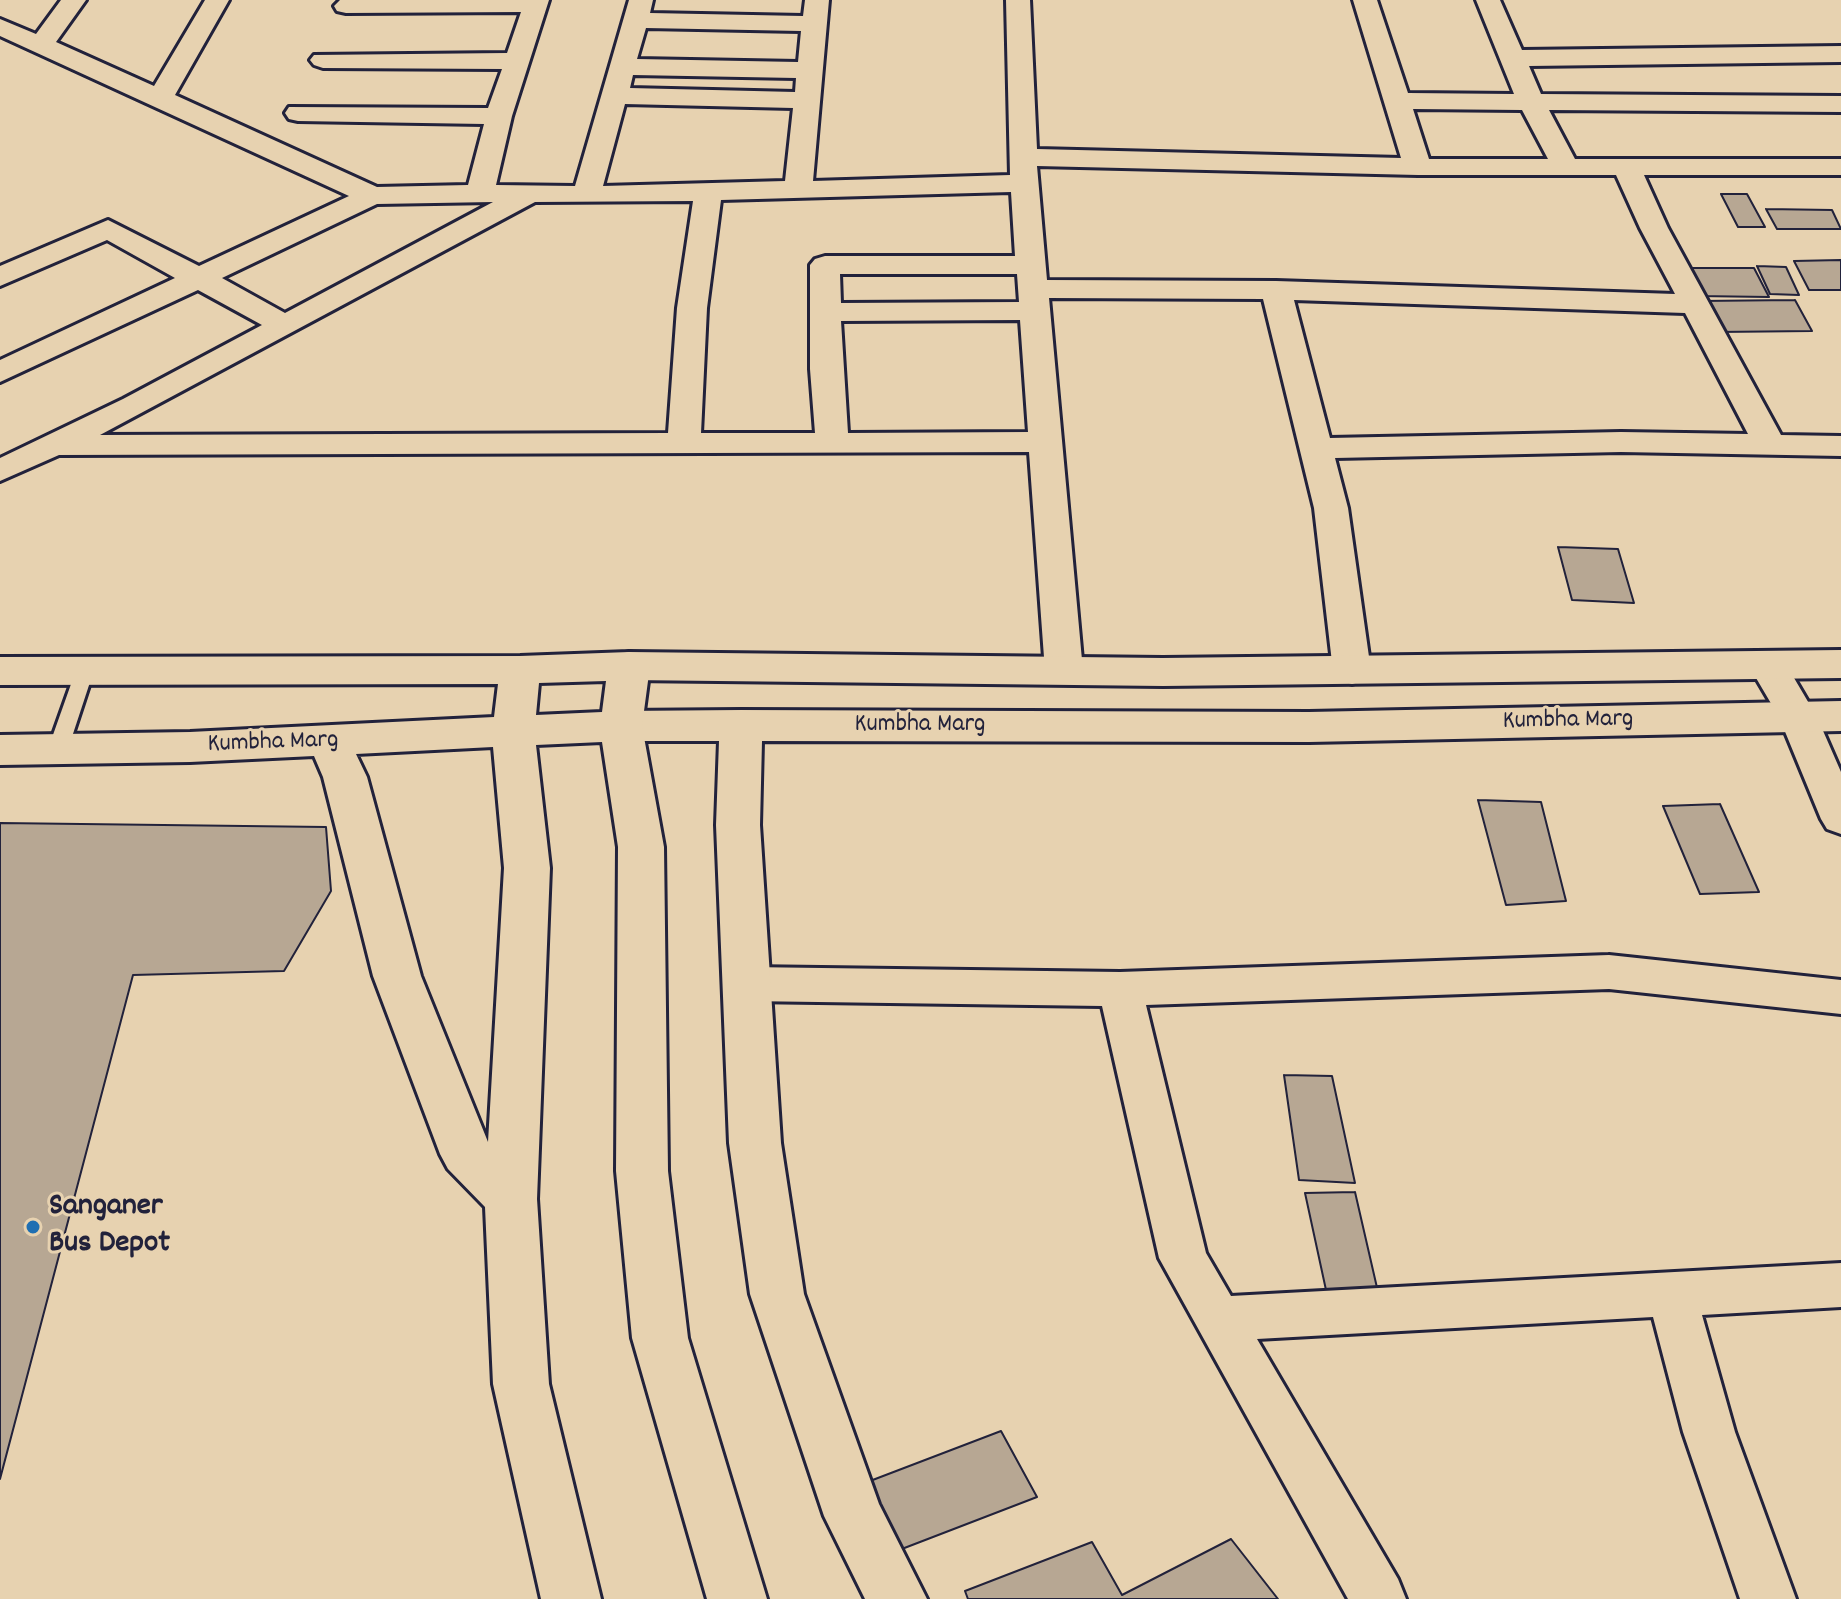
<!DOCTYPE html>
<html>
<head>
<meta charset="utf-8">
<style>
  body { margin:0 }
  canvas { display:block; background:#e7d2b0 }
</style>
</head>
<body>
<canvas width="1841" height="1599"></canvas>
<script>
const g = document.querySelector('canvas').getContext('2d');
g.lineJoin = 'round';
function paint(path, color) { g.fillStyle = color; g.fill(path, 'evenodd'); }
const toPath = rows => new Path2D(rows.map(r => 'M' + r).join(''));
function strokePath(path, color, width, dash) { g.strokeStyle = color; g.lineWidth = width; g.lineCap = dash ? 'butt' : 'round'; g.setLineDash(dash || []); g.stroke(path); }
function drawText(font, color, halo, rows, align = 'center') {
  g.font = font + ' Dekko,sans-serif'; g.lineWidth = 6; g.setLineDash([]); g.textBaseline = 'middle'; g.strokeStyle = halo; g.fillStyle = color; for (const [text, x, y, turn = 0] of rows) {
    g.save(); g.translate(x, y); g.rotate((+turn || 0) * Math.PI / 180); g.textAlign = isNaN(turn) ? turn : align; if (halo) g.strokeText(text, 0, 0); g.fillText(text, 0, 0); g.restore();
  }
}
const building = toPath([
  [1721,194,1747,194,1765,227,1738,227,1721,194],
  [1766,209,1832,210,1841,229,1777,229,1766,209],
  [1841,260,1841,290,1809,290,1794,261,1841,260],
  [1757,266,1786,267,1799,295,1770,294,1757,266],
  [1680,268,1754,268,1769,297,1697,296,1680,268],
  [1795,300,1812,331,1717,332,1699,301,1795,300],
  [1558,547,1618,549,1634,603,1572,600,1558,547],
  [1478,800,1541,802,1566,901,1506,905,1478,800],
  [1720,804,1759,892,1700,894,1663,806,1720,804],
  [0,823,326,827,331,891,284,971,133,975,0,1479,0,823],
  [1284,1075,1332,1076,1355,1183,1299,1180,1284,1075],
  [1355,1192,1378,1292,1326,1290,1305,1193,1355,1192],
  [1001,1431,1037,1497,894,1552,870,1481,1001,1431],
  [1231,1539,1278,1599,968,1599,965,1591,1092,1542,1122,1595,1231,1539]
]);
paint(building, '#b7a793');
strokePath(building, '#22223b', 2);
const service = toPath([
  [85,664,94,670,68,749,58,756,51,754,48,749,76,670,85,664]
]);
const minor = toPath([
  [61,0,86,0,56,42,154,86,205,0,229,0,175,95,377,187,468,185,484,124,298,121,289,119,285,113,289,107,488,108,502,69,323,68,314,65,310,60,314,55,507,53,521,12,346,13,337,11,334,6,340,0,549,0,512,116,496,185,575,186,629,0,653,0,650,13,803,16,805,0,829,0,813,181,1010,175,1006,0,1030,0,1037,149,1401,158,1353,0,1377,0,1408,93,1514,94,1476,0,1500,0,1522,50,1841,46,1841,62,1529,66,1541,94,1841,96,1841,112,1549,110,1575,159,1841,159,1841,175,1644,175,1668,228,1781,435,1841,436,1841,456,1621,452,1335,458,1348,508,1371,671,1365,680,1352,684,1339,680,1333,671,1314,508,1263,299,1049,298,1083,671,1077,680,1064,684,1051,680,1045,671,1029,452,59,455,0,481,0,458,123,399,262,325,198,290,0,382,0,360,175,278,107,240,0,286,0,266,108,220,199,266,349,196,0,36,0,19,36,34,61,0],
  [646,28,801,31,798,62,637,59,646,28],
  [633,75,796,78,795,92,630,88,633,75],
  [625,104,793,108,785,181,603,186,625,104],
  [1413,109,1522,110,1548,159,1429,159,1413,109],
  [1037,166,1418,175,1616,175,1640,228,1675,294,1276,281,1047,280,1037,166],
  [1011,192,1015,256,825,256,815,259,810,265,810,369,815,433,701,433,707,308,721,200,1011,192],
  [693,201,677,308,668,433,100,435,535,202,693,201],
  [493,202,285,313,222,278,377,204,493,202],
  [840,274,1017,274,1019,302,841,303,840,274],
  [1294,300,1685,313,1748,434,1621,432,1330,438,1294,300],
  [1020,320,1028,432,848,433,841,321,1020,320],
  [1768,653,1781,657,1787,666,1817,717,1841,772,1841,834,1827,829,1821,819,1779,717,1749,666,1755,657,1768,653],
  [1609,955,1841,980,1841,1014,1609,989,1146,1005,1206,1253,1231,1296,1841,1263,1841,1307,1702,1315,1735,1432,1796,1599,1740,1599,1683,1432,1653,1317,1257,1339,1398,1579,1406,1599,1348,1599,1159,1258,1102,1006,747,1001,732,996,725,984,732,972,747,967,1120,972,1609,955]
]);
const tertiary = toPath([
  [1841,650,1841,678,1163,686,629,680,614,676,608,666,614,656,629,652,1163,658,1841,650],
  [1841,701,1841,731,1309,742,762,741,760,825,781,1143,804,1294,879,1504,927,1599,865,1599,824,1516,750,1294,729,1143,716,825,719,741,621,741,606,736,600,726,606,716,621,711,741,710,1309,712,1841,701]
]);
const secondary = toPath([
  [629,652,644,656,650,666,642,726,664,847,668,1171,688,1338,767,1599,707,1599,632,1338,616,1171,618,847,602,742,536,745,550,868,537,1199,549,1384,601,1599,541,1599,493,1384,485,1207,448,1169,440,1154,373,976,323,777,314,756,190,762,0,765,0,735,190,732,494,717,498,684,0,685,0,657,520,656,629,652],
  [606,681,602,712,536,715,539,683,606,681],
  [493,747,504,868,488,1142,421,976,367,777,356,754,493,747]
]);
strokePath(service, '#22223b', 6);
strokePath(minor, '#22223b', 6);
strokePath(tertiary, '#22223b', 6);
strokePath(secondary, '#22223b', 6);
paint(service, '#e7d2b0');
paint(minor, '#e7d2b0');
paint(tertiary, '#e7d2b0');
paint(secondary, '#e7d2b0');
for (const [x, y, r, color] of [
  [33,1227,8,"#1f6fb2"]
]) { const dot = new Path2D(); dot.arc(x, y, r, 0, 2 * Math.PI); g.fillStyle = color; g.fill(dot); strokePath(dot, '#e7d2b0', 3); }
drawText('26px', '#22223b', '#e7d2b0', [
  ["Kumbha Marg",1568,722,-1],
  ["Kumbha Marg",920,726],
  ["Kumbha Marg",273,744,-2]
]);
drawText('bold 32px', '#22223b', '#e7d2b0', [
  ["Sanganer",49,1209],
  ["Bus Depot",49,1246]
], 'left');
</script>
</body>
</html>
